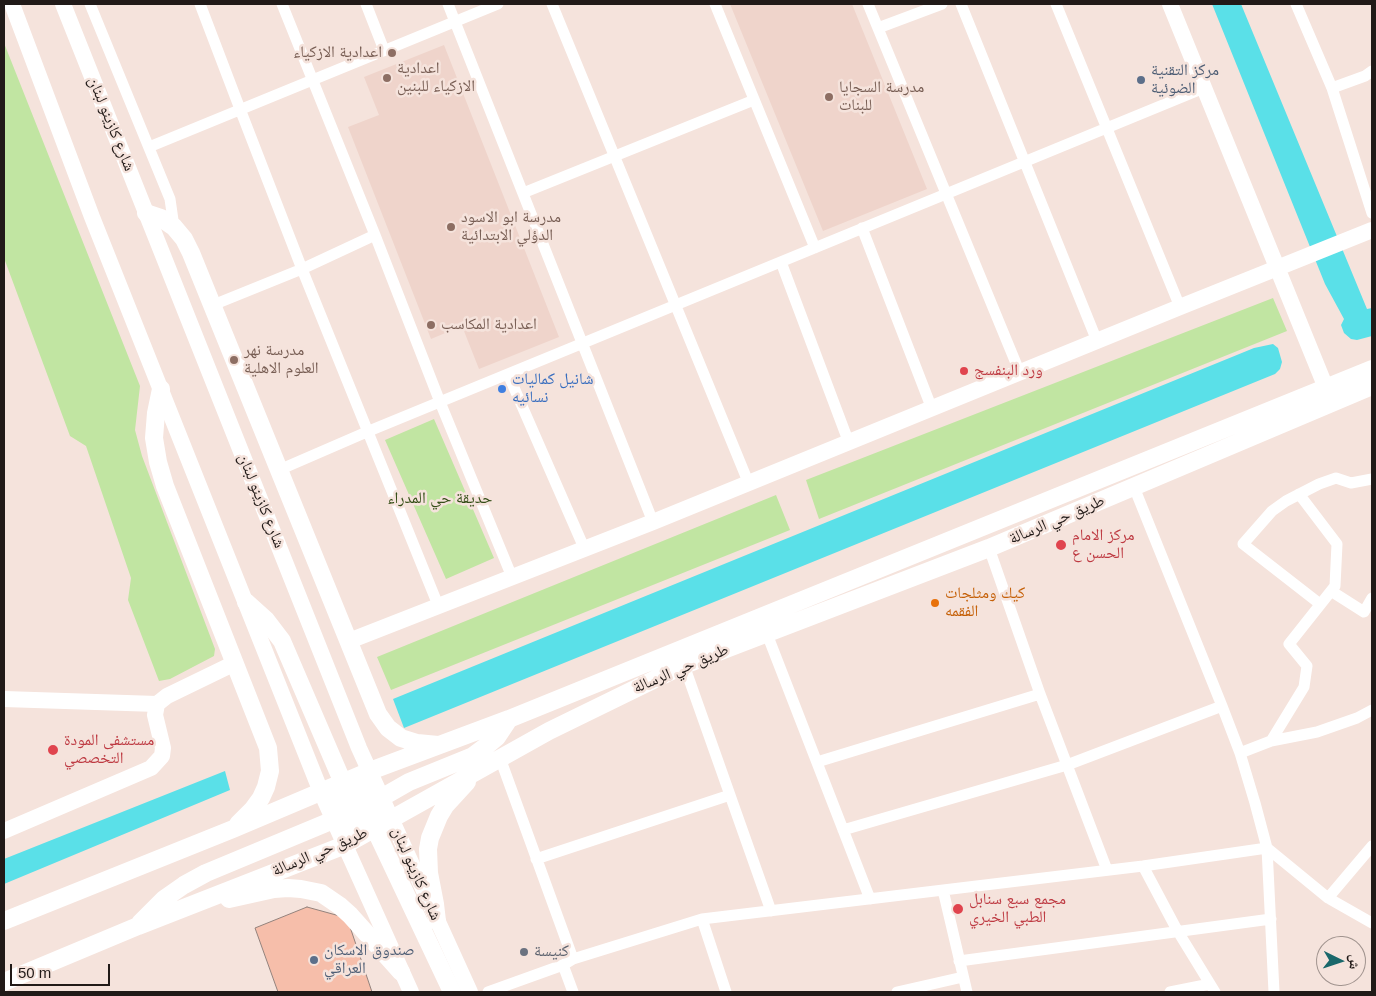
<!DOCTYPE html>
<html>
<head>
<meta charset="utf-8">
<style>
  body { margin:0 }
  #map { position:relative; width:1376px; height:996px; overflow:hidden; background:#f5e3dc; font-family:Arial,"Noto Naskh Arabic",sans-serif }
  canvas { display:block }
  .frame { position:absolute; inset:0; border:5px solid #211a18; pointer-events:none }
  .north { position:absolute; left:1316px; top:936px; width:50px; height:50px; box-sizing:border-box; background:#f5e3dc; border:1px solid #a0938e; border-radius:50%; rotate:94deg; font-size:14px; font-weight:700; line-height:20px; text-align:center; color:#211a18 }
  .north::after { content:''; display:block; margin:auto; width:18px; height:22px; background:#1a686b; clip-path:polygon(50% 0,100% 100%,50% 72%,0 100%) }
  .scale { position:absolute; left:10px; top:964px; width:100px; height:22px; box-sizing:border-box; border:2px solid #211a18; border-top:0; padding-left:6px; font-size:15px; line-height:18px; white-space:nowrap; color:#211a18; -webkit-text-stroke:4px #f5e3dc; paint-order:stroke }
</style>
</head>
<body>
<div id="map">
<canvas width="1376" height="996"></canvas>
<div class="frame"></div>
<div class="north">ش</div>
<div class="scale">50 m</div>
</div>
<script>
const g = document.querySelector('canvas').getContext('2d');
g.lineJoin = 'round';
function paint(path, color) { g.fillStyle = color; g.fill(path, 'evenodd'); }
const toPath = rows => new Path2D(rows.map(r => 'M' + r).join(''));
function strokePath(path, color, width, dash) { g.strokeStyle = color; g.lineWidth = width; g.lineCap = dash ? 'butt' : 'round'; g.setLineDash(dash || []); g.stroke(path); }
function drawText(font, color, halo, rows, align = 'center') {
  g.font = font + ' Arial,"Noto Naskh Arabic",sans-serif'; g.lineWidth = 5; g.setLineDash([]); g.textBaseline = 'middle'; g.strokeStyle = halo; g.fillStyle = color; for (const [text, x, y, turn = 0] of rows) {
    g.save(); g.translate(x, y); g.rotate((+turn || 0) * Math.PI / 180); g.textAlign = isNaN(turn) ? turn : align; if (halo) g.strokeText(text, 0, 0); g.fillText(text, 0, 0); g.restore();
  }
}
paint(toPath([
  [730,4,852,4,927,189,823,231],
  [444,45,559,337,479,369,462,326,431,339,348,127,379,115,364,77]
]), '#efd4cb');
paint(toPath([
  [4,43,140,386,135,430,142,456,215,649,214,656,170,679,159,681,128,600,131,578,86,446,70,436,4,258],
  [1273,298,1287,331,819,519,806,480],
  [434,419,494,558,446,579,385,440],
  [776,495,790,530,391,690,377,657]
]), '#c1e5a2');
paint(toPath([
  [1212,4,1241,4,1367,309,1372,308,1372,336,1357,340,1351,339,1344,333,1341,325,1344,319,1325,284],
  [1273,344,1278,348,1282,362,1280,369,1275,374,404,728,393,699,1254,348],
  [225,771,230,790,4,884,4,859]
]), '#5ae0e8');
const building = toPath([
  [307,907,347,918,372,992,278,992,255,928,307,907]
]);
paint(building, '#f6beaa');
strokePath(building, '#93827c', 1);
strokePath(toPath([
  [90,4,170,199,174,227],
  [200,4,240,109,302,269,438,605],
  [282,4,375,235,440,402,512,577],
  [366,4,384,50],
  [448,4,653,522],
  [552,4,749,484],
  [715,4,815,248],
  [868,4,1020,373],
  [961,4,1097,341],
  [1056,4,1180,307],
  [1296,4,1332,88,1372,213],
  [878,28,942,4],
  [1332,88,1365,76,1372,71],
  [149,147,498,4],
  [523,193,754,100],
  [862,228,932,409],
  [781,262,849,443],
  [213,305,302,269,375,235],
  [508,374,585,550],
  [279,470,369,431,1204,88],
  [1134,487,1222,706,1240,753,1255,803,1267,848,1274,992],
  [989,548,1040,694,1107,870],
  [1331,591,1364,612,1372,598],
  [1320,604,1243,544,1272,511,1286,501,1319,484,1336,478,1351,483,1372,479],
  [767,634,870,899],
  [684,665,771,911],
  [1271,741,1304,687,1307,666,1289,644,1335,586,1337,544,1299,494],
  [1240,753,1271,741,1317,732,1357,718,1372,710],
  [500,758,573,959],
  [817,762,1040,694],
  [843,830,1067,765,1222,706],
  [536,859,730,795],
  [1143,866,1177,930,1215,992],
  [943,890,967,992],
  [1328,898,1372,846],
  [702,919,726,992],
  [959,961,1271,919],
  [563,965,573,992],
  [488,992,563,965,573,959,702,919,1143,866,1267,848,1328,898,1372,923],
  [897,992,963,977],
  [1170,992,1210,984]
]), '#fff', 11);
strokePath(toPath([
  [12,4,92,217,321,792,411,992],
  [63,4,359,748,470,992],
  [1170,4,1326,388],
  [349,641,653,522,1180,307,1372,230],
  [4,699,157,704],
  [4,831,151,768,162,756,163,748,155,715,157,704,167,696,235,663]
]), '#fff', 16);
strokePath(toPath([
  [146,213,161,218,174,227,184,239,191,253,378,714,388,728,401,738,417,743,438,745],
  [161,389,156,413,154,438,158,462,165,486,268,748,270,771,266,787,261,798,253,809,238,824],
  [246,602,266,620,282,641,343,783,359,800,392,818],
  [321,792,353,808,369,821,375,829,452,992],
  [345,845,351,826,367,806,409,782,473,756,485,747,497,737,509,719],
  [229,899,274,889,288,888,301,889,321,893,340,906,350,915,401,972],
  [4,921,233,829,370,771,509,719,1372,369],
  [437,921,435,904,429,873,428,849,430,838,439,816,445,806,467,782],
  [140,923,164,899,184,885,206,873,343,816,353,808,363,795,367,785,370,771],
  [4,982,138,926,345,845,549,731,684,665,989,548,1372,386]
]), '#fff', 18);
for (const [x, y, r, color] of [
  [392,53,5,"#8d6e63"],
  [387,78,5,"#8d6e63"],
  [1141,80,5,"#5c6f8a"],
  [829,97,5,"#8d6e63"],
  [451,227,5,"#8d6e63"],
  [431,325,5,"#8d6e63"],
  [234,360,5,"#8d6e63"],
  [964,371,5,"#e0444e"],
  [502,389,5,"#3f7fe0"],
  [1061,545,6,"#e0444e"],
  [935,603,5,"#e8710a"],
  [53,750,6,"#e0444e"],
  [958,909,6,"#e0444e"],
  [524,952,5,"#6b7280"],
  [314,960,5,"#5c6f8a"]
]) { const dot = new Path2D(); dot.arc(x, y, r, 0, 2 * Math.PI); g.fillStyle = color; g.fill(dot); strokePath(dot, '#f5e3dc', 2); }
drawText('16px', '#785e54', '#f5e3dc', [
  ["اعدادية الازكياء",382,53,"right"],
  ["اعدادية",397,69],
  ["الازكياء للبنين",397,87],
  ["مدرسة السجايا",839,88],
  ["للبنات",839,106],
  ["مدرسة ابو الاسود",461,218],
  ["الدؤلي الابتدائية",461,236],
  ["اعدادية المكاسب",441,325],
  ["مدرسة نهر",244,351],
  ["العلوم الاهلية",244,369]
], 'left');
drawText('16px', '#4e5e75', '#f5e3dc', [
  ["مركز التقنية",1151,71],
  ["الضوئية",1151,89],
  ["صندوق الاسكان",324,951],
  ["العراقي",324,969]
], 'left');
drawText('16px', '#211a18', '#f5e3dc', [
  ["شارع كازينو لبنان",111,124,68],
  ["شارع كازينو لبنان",261,501,68],
  ["طريق حي الرسالة",1057,520,-23],
  ["طريق حي الرسالة",681,669,-23],
  ["طريق حي الرسالة",320,852,-23],
  ["شارع كازينو لبنان",416,874,66]
]);
drawText('16px', '#be3a42', '#f5e3dc', [
  ["ورد البنفسج",974,371],
  ["مركز الامام",1072,536],
  ["الحسن ع",1072,554],
  ["مستشفى المودة",64,741],
  ["التخصصي",64,759],
  ["مجمع سبع سنابل",969,900],
  ["الطبي الخيري",969,918]
], 'left');
drawText('16px', '#366cbe', '#f5e3dc', [
  ["شانيل كماليات",512,380],
  ["نسائيه",512,398]
], 'left');
drawText('16px', '#334d16', '#f5e3dc', [
  ["حديقة حي المدراء",440,499]
]);
drawText('16px', '#c56008', '#f5e3dc', [
  ["كيك ومثلجات",945,594],
  ["الفقمه",945,612]
], 'left');
drawText('16px', '#5b616d', '#f5e3dc', [
  ["كنيسة",534,952]
], 'left');
</script>
</body>
</html>
